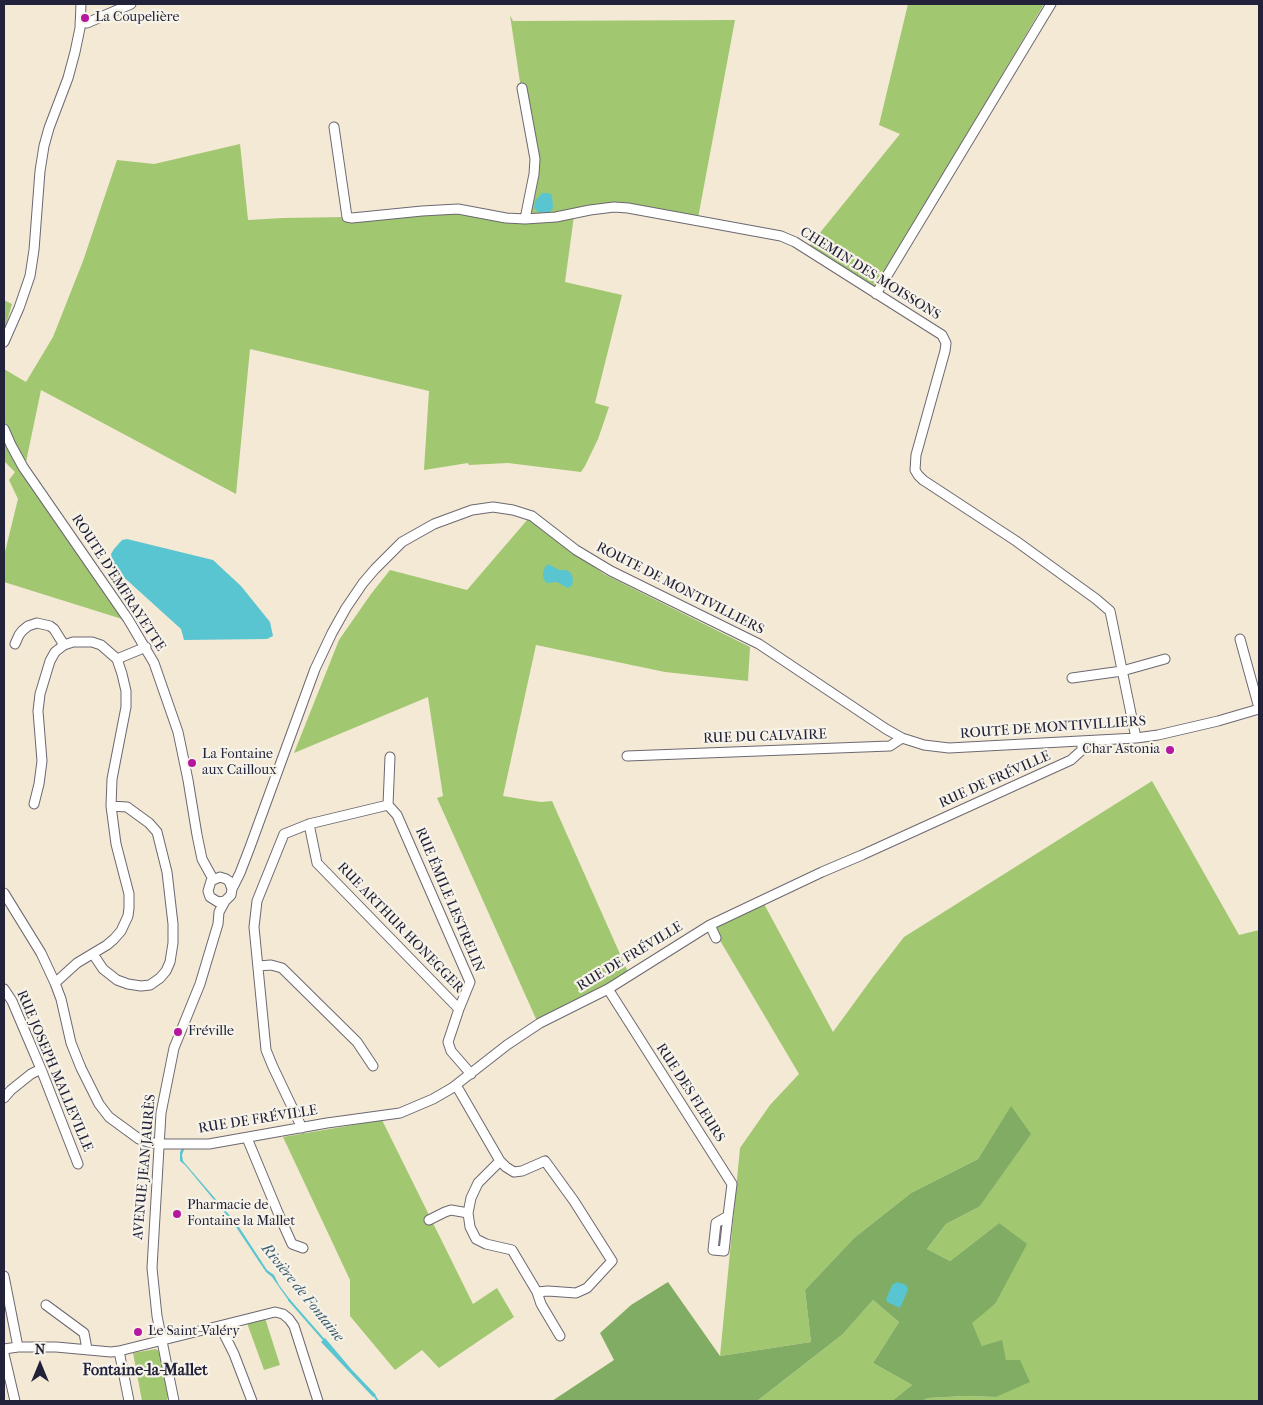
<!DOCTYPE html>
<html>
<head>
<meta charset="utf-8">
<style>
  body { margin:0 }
  #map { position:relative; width:1263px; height:1405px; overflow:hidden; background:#f4e9d5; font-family:"IM FELL French Canon",serif }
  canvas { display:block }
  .frame { position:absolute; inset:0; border:5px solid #22223b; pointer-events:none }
  .north { position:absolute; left:15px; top:1340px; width:50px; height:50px; -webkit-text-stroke:4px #f7f3e8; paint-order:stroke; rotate:0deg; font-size:14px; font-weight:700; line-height:20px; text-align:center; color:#22223b }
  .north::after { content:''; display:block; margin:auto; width:18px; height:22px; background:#22223b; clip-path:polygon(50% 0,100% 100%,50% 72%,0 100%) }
</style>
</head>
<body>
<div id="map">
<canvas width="1263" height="1405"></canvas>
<div class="frame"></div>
<div class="north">N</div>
</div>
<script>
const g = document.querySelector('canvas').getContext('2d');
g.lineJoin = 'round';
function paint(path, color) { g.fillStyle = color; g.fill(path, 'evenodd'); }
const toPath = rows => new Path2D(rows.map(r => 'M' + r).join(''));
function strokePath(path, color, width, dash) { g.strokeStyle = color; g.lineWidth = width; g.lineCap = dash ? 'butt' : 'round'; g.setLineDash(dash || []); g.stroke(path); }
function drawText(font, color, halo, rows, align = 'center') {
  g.font = font + ' "IM FELL French Canon",serif'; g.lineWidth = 4.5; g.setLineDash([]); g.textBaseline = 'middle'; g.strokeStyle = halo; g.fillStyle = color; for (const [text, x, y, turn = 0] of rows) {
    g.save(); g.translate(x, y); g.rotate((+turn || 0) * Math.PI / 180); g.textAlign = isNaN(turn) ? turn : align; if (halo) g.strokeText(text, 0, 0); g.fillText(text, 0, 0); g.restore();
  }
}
paint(toPath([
  [908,4,1044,4,872,295,806,250,900,134,879,125],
  [510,15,513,21,735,20,698,218,624,209,574,216,565,282,622,295,595,403,609,407,598,439,585,466,581,472,508,463,469,465,468,463,424,470,429,391,250,349,236,494,41,390,26,462,22,468,122,619,4,582,4,556,18,499,9,480,15,472,4,461,4,369,26,382,53,337,83,261,117,160,154,164,240,144,248,220,283,218,346,217,475,210,523,216,533,170],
  [4,300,12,304,4,332],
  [528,519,538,524,576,554,604,574,750,647,748,681,665,672,536,645,503,796,527,800,541,802,552,801,628,972,601,988,537,1021,437,798,443,796,428,697,294,753,339,640,371,594,390,570,467,590],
  [1152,781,1239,935,1259,930,1259,1401,922,1401,928,1398,965,1396,996,1397,1007,1360,982,1346,971,1322,995,1304,999,1223,950,1261,927,1249,946,1224,979,1207,1011,1107,978,1159,911,1193,854,1238,805,1290,811,1342,720,1356,740,1148,770,1105,799,1074,712,927,763,902,833,1032,873,977,904,937],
  [382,1120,473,1304,497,1288,514,1317,439,1368,422,1350,395,1370,350,1316,350,1280,283,1137],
  [873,1300,899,1322,873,1363,912,1385,892,1401,757,1401,843,1334],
  [265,1318,280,1365,264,1370,247,1323],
  [156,1349,160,1352,168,1397,167,1401,142,1401,133,1353]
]), '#a1c771');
paint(toPath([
  [1011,1106,1031,1134,979,1207,946,1224,927,1249,950,1261,999,1223,1027,1244,995,1304,972,1323,982,1346,1002,1340,1006,1360,1020,1360,1030,1382,996,1397,965,1396,928,1398,922,1401,892,1401,912,1385,873,1363,899,1322,873,1300,843,1334,757,1401,552,1401,614,1360,600,1333,631,1305,668,1282,720,1356,811,1342,805,1290,854,1238,911,1193,978,1159]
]), '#80ac63');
paint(toPath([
  [542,193,548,193,552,195,553,208,549,213,538,212,534,208,535,201],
  [127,539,213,560,241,586,270,622,273,636,267,639,184,640,181,629,118,572,112,560,111,554,114,549,122,540],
  [548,564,559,570,566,570,571,573,573,579,572,586,568,588,566,587,557,582,546,583,543,577,543,573,545,567],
  [183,1147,185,1147,182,1155,183,1161,237,1224,267,1270,274,1275,279,1285,291,1301,289,1301,272,1277,266,1272,234,1224,185,1165,180,1161,180,1152],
  [897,1282,904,1284,907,1286,908,1290,900,1308,887,1302,886,1299,892,1285],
  [325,1338,352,1370,376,1395,373,1397,321,1342]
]), '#59c5d1');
strokePath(toPath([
  [289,1300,324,1340],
  [374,1395,378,1401]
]), '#59c5d1', 2);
const minor = toPath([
  [80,23,87,23,131,4],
  [522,88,535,159,534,174,525,219],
  [334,127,347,217,352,218,422,211,458,209,506,218,525,219,556,217,590,210,614,207,628,208,781,236,795,242,942,335,946,343,945,351,916,455,915,470,918,475,923,480,1016,541,1096,599,1110,611,1136,738],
  [876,294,1051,4],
  [4,342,19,308,30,276,34,250,40,171,44,146,49,128,68,78,75,52,80,28,81,4],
  [4,429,11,445,23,467,128,619,154,663,178,732,188,780,197,835,202,859,213,879],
  [1240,639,1259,708],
  [15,644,19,635,22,631,28,626,37,623,50,626,54,629,64,645],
  [117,659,146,647],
  [1072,678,1122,671,1165,659],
  [627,756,890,746,902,738],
  [34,804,39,784,42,761,38,711,40,694,50,661,55,652,64,645,73,642,92,642,101,645,117,659,122,674,126,691,126,707,112,779,111,806,116,844,129,894,129,908,128,916,121,931,114,939,107,945,77,963,55,983],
  [388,805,397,815,470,982,459,1009],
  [309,824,317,863,459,1009,448,1042,451,1051,471,1074],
  [232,889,229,881,226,879,220,877,211,881,208,891,210,897,218,902,225,901,231,895,232,889,240,873,250,847,315,669,332,633,346,608,363,583,375,569,402,542,434,524,472,510,493,507,513,510,532,516,576,550,611,571,759,644,886,729,902,738,924,745,949,748,1136,738,1158,735,1218,721,1259,709],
  [4,893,41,953,55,983,61,999,71,1043,81,1068,99,1104,109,1117,139,1139,148,1142,159,1144,209,1144,327,1123,400,1113,433,1099,452,1088,507,1045,540,1023,608,989,710,925,822,872,862,855,1071,760,1082,750,1082,741],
  [710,925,716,938],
  [93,954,103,969,117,980,128,984,141,986,150,985,160,978,166,971,170,962,173,943,173,924,167,872,157,832,149,823,127,807,111,806],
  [258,966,271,965,282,968,357,1042,373,1066],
  [4,989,12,1001,41,1069,78,1164],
  [608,989,732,1184,728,1216,724,1251,713,1250,716,1223,728,1216],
  [456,1085,500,1161,506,1167,514,1172,522,1171,545,1161,574,1201,612,1261,587,1288,576,1293,548,1291,537,1292,512,1250,486,1244,476,1239,470,1227,468,1213,471,1198,478,1183,500,1161],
  [4,1098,11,1090,31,1074,41,1069],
  [302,1128,273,1067,266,1050,254,927,257,901,284,834,309,824,388,805,390,757],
  [247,1138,279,1215,292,1244,303,1248],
  [429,1220,445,1212,451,1210,468,1213],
  [4,1276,18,1347],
  [537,1292,541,1304,560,1336],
  [46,1305,84,1333,87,1349],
  [220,1326,234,1354,252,1401],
  [4,1349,18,1347,56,1347,111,1352,119,1351,275,1312,283,1314,289,1319,294,1326,318,1401],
  [119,1351,129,1401],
  [4,1354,15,1401],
  [174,1401,157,1316,152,1268,161,1113,174,1048,200,984,218,924,219,912,225,901]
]);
strokePath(minor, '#6c6871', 11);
strokePath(minor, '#fff', 9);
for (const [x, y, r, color] of [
  [85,18,5,"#b5179e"],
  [1170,750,5,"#b5179e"],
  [192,763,5,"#b5179e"],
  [178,1032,5,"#b5179e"],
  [177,1214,5,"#b5179e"],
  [138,1332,5,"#b5179e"]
]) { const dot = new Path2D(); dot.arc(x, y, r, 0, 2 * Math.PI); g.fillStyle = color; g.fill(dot); strokePath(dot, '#f7f3e8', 2); }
drawText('14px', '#22223b', '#f7f3e8', [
  ["La Coupelière",95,18],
  ["Char Astonia",1160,750,"right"],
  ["La Fontaine",202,755],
  ["aux Cailloux",202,771],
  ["Fréville",188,1032],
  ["Pharmacie de",187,1206],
  ["Fontaine la Mallet",187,1222],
  ["Le Saint-Valéry",148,1332]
], 'left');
drawText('14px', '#22223b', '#f7f3e8', [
  ["CHEMIN DES MOISSONS",870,274,32],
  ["ROUTE D'EMFRAYETTE",118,583,57],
  ["ROUTE DE MONTIVILLIERS",680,589,27],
  ["ROUTE DE MONTIVILLIERS",1053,728,-4],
  ["RUE DU CALVAIRE",765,737,-2],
  ["RUE DE FRÉVILLE",995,780,-24],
  ["RUE ÉMILE LESTRELIN",449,900,67],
  ["RUE ARTHUR HONEGGER",400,928,46],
  ["RUE DE FRÉVILLE",630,957,-31],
  ["RUE JOSEPH MALLEVILLE",54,1071,67],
  ["RUE DES FLEURS",690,1093,57],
  ["RUE DE FRÉVILLE",258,1120,-9],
  ["AVENUE JEAN JAURÈS",145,1167,-85]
]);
drawText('italic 15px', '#355b70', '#f7f3e8', [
  ["Rivière de Fontaine",302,1293,51]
]);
drawText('bold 16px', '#22223b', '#f7f3e8', [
  ["Fontaine-la-Mallet",145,1371]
]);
</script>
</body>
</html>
